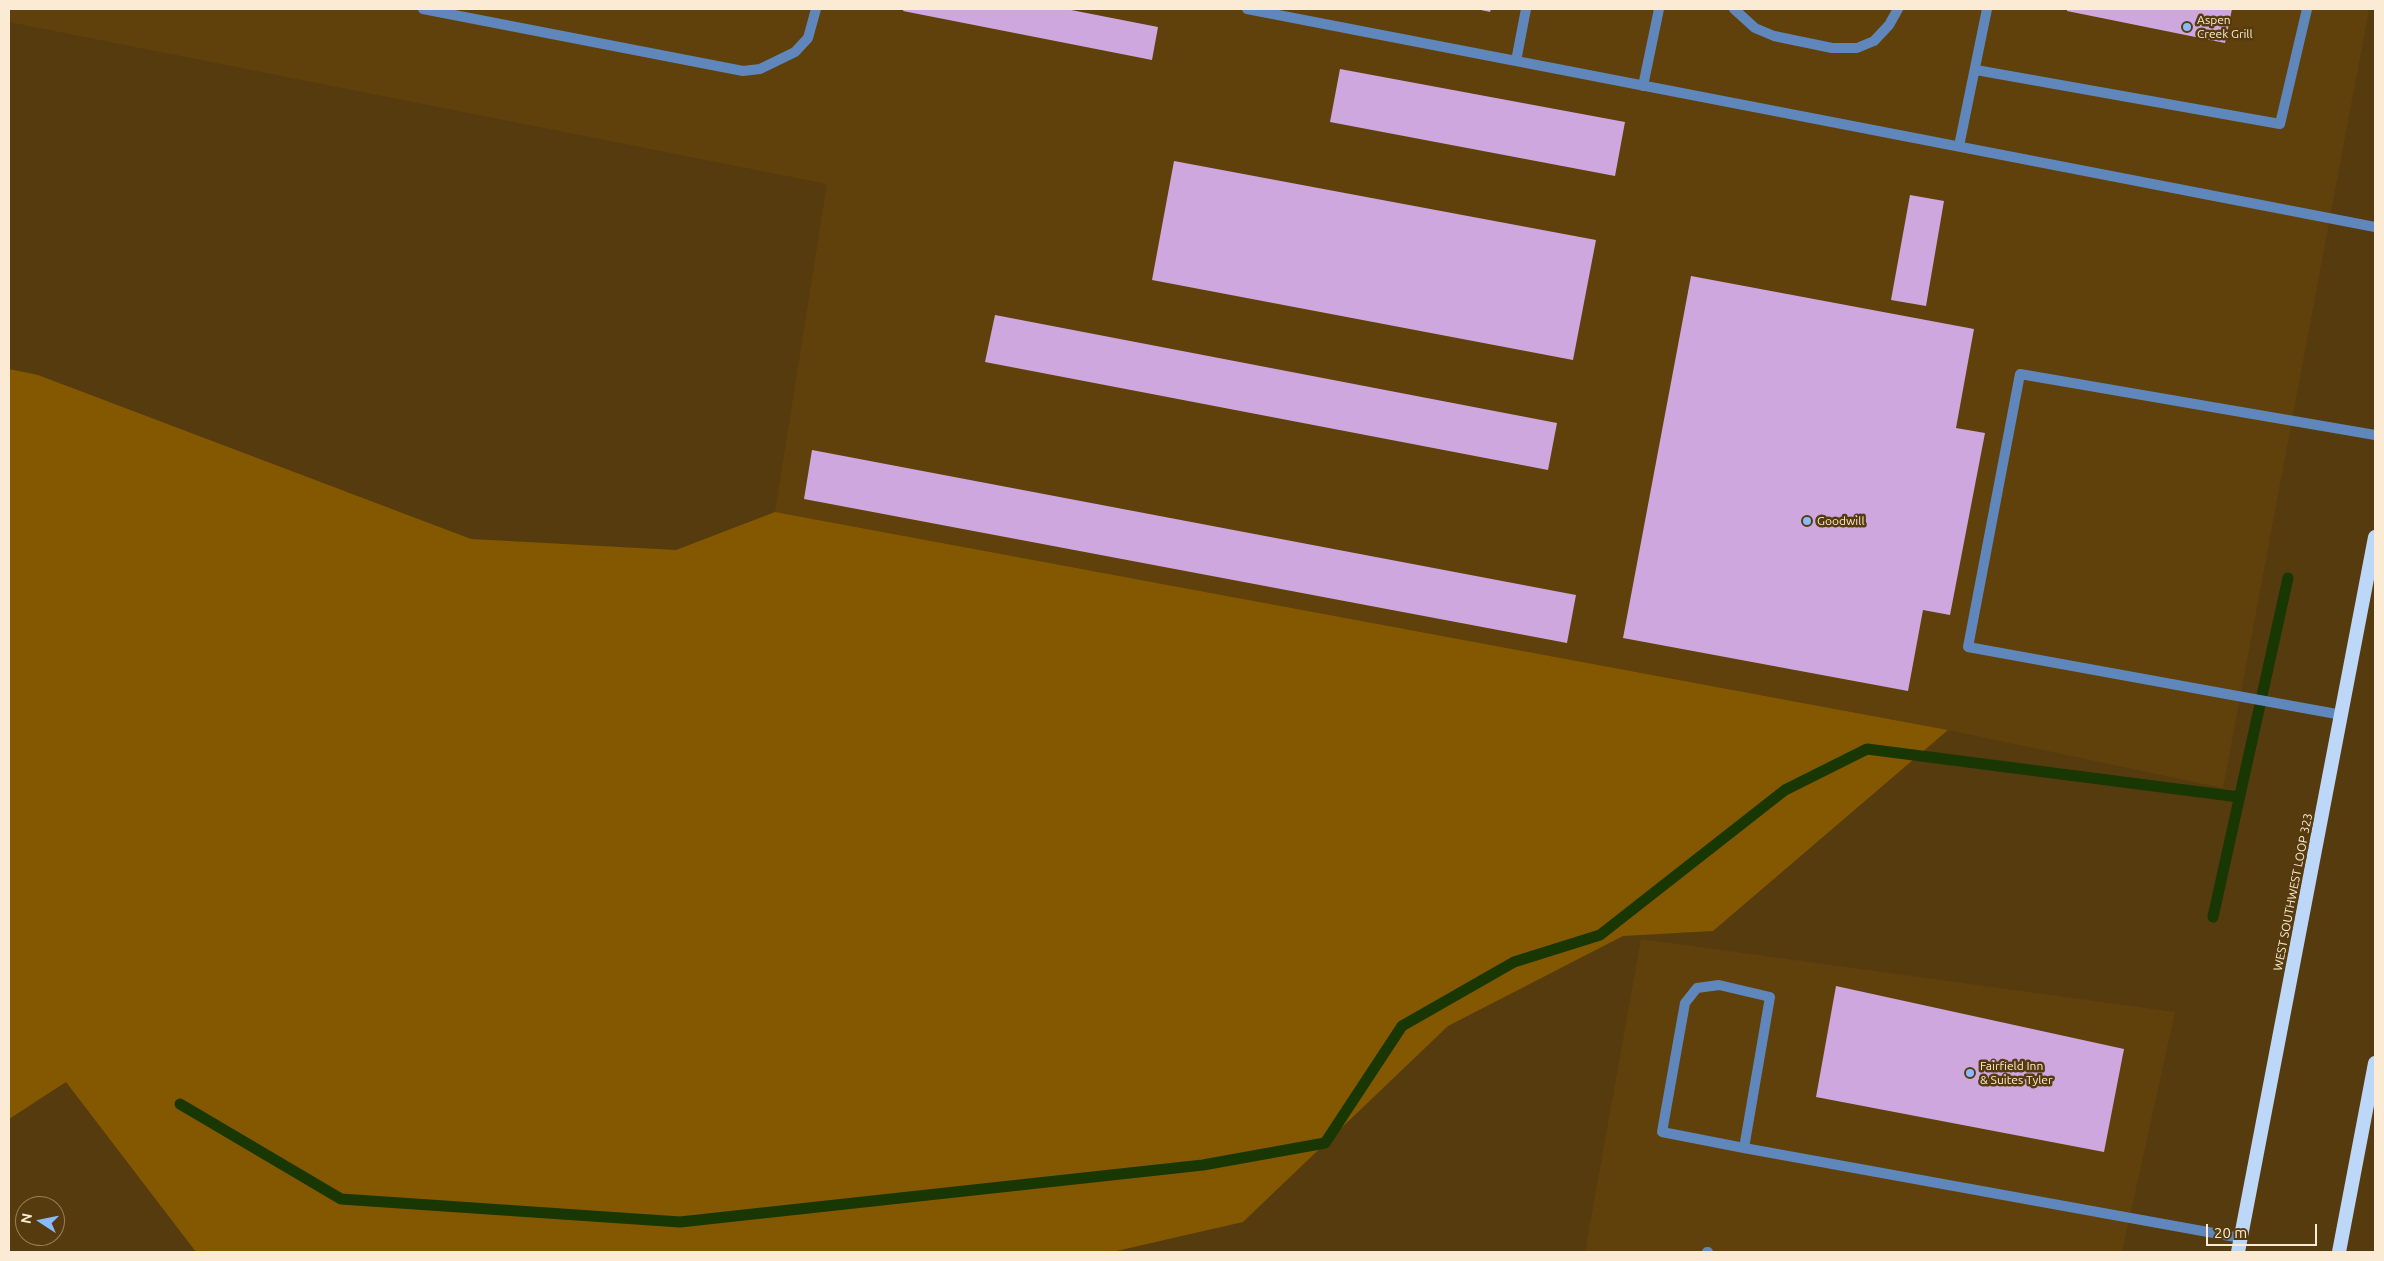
<!DOCTYPE html>
<html>
<head>
<meta charset="utf-8">
<style>
  body { margin:0 }
  #map { position:relative; width:2384px; height:1261px; overflow:hidden; background:#563b0e; font-family:Ubuntu,sans-serif }
  canvas { display:block }
  .frame { position:absolute; inset:0; border:10px solid #fcebd4; pointer-events:none }
  .north { position:absolute; left:15px; top:1196px; width:50px; height:50px; box-sizing:border-box; background:#563b0e; border:1px solid #98815d; border-radius:50%; rotate:281deg; font-size:14px; font-weight:700; line-height:20px; text-align:center; color:#fcebd4 }
  .north::after { content:''; display:block; margin:auto; width:18px; height:22px; background:#88bafc; clip-path:polygon(50% 0,100% 100%,50% 72%,0 100%) }
  .scale { position:absolute; left:2206px; top:1224px; width:111px; height:22px; box-sizing:border-box; border:2px solid #fcebd4; border-top:0; padding-left:6px; font-size:15px; line-height:18px; white-space:nowrap; color:#fcebd4; -webkit-text-stroke:4px #563b0e; paint-order:stroke }
</style>
</head>
<body>
<div id="map">
<canvas width="2384" height="1261"></canvas>
<div class="frame"></div>
<div class="north">N</div>
<div class="scale">20 m</div>
</div>
<script>
const g = document.querySelector('canvas').getContext('2d');
g.lineJoin = 'round';
function paint(path, color) { g.fillStyle = color; g.fill(path, 'evenodd'); }
const toPath = rows => new Path2D(rows.map(r => 'M' + r).join(''));
function strokePath(path, color, width, dash) { g.strokeStyle = color; g.lineWidth = width; g.lineCap = dash ? 'butt' : 'round'; g.setLineDash(dash || []); g.stroke(path); }
function drawText(font, color, halo, rows, align = 'center') {
  g.font = font + ' Ubuntu,sans-serif'; g.lineWidth = 5; g.setLineDash([]); g.textBaseline = 'middle'; g.strokeStyle = halo; g.fillStyle = color; for (const [text, x, y, turn = 0] of rows) {
    g.save(); g.translate(x, y); g.rotate((+turn || 0) * Math.PI / 180); g.textAlign = isNaN(turn) ? turn : align; if (halo) g.strokeText(text, 0, 0); g.fillText(text, 0, 0); g.restore();
  }
}
paint(toPath([
  [9,9,2369,9,2223,788,1948,730,775,512,827,184,9,22],
  [1641,939,2175,1012,2122,1252,1585,1252]
]), '#60410b');
paint(toPath([
  [9,369,38,375,471,539,676,550,775,512,1948,730,1713,931,1623,936,1448,1026,1243,1222,1112,1252,196,1252,66,1082,9,1119]
]), '#845800');
strokePath(toPath([
  [2213,917,2288,578],
  [180,1104,341,1199,680,1222,1203,1165,1325,1143,1402,1026,1514,962,1600,935,1785,790,1867,749,2239,797]
]), '#183703', 11);
paint(toPath([
  [904,9,1066,9,1158,27,1152,60,903,11],
  [1476,9,1491,9,1490,12],
  [2067,9,2232,9,2225,43,2067,11],
  [1340,69,1625,122,1615,176,1330,122],
  [1174,161,1596,240,1573,360,1152,280],
  [1910,195,1944,201,1926,306,1891,300],
  [1691,276,1974,329,1956,428,1985,433,1950,615,1923,610,1908,691,1623,638],
  [995,315,1557,423,1548,470,985,362],
  [812,450,1576,595,1567,643,804,499],
  [1836,986,2124,1049,2104,1152,1816,1097]
]), '#cea7df');
strokePath(toPath([
  [423,9,743,71,760,69,795,52,808,38,816,9],
  [1247,9,2375,227],
  [1734,9,1755,28,1774,36,1832,48,1857,48,1874,41,1889,25,1898,9],
  [1516,61,1526,9],
  [1976,70,2280,124,2307,9],
  [1643,86,1659,9],
  [1959,146,1987,9],
  [2342,715,1968,647,2020,374,2375,435],
  [1744,1148,1770,997,1719,985,1697,988,1685,1003,1662,1132,1744,1148,2241,1238],
  [1707,1252,1708,1252]
]), '#6087bb', 10);
strokePath(toPath([
  [2238,1252,2375,537],
  [2339,1252,2375,1063]
]), '#bdd7f8', 14);
for (const [x, y, r, color] of [
  [2187,27,5,"#88bafc"],
  [1807,521,5,"#88bafc"],
  [1970,1073,5,"#88bafc"]
]) { const dot = new Path2D(); dot.arc(x, y, r, 0, 2 * Math.PI); g.fillStyle = color; g.fill(dot); strokePath(dot, '#563b0e', 2); }
drawText('12px', '#fcebd4', '#563b0e', [
  ["Aspen",2197,20],
  ["Creek Grill",2197,34],
  ["Goodwill",1817,521],
  ["Fairfield Inn",1980,1066],
  ["& Suites Tyler",1980,1080]
], 'left');
drawText('12px', '#fcebd4', '#563b0e', [
  ["WEST SOUTHWEST LOOP 323",2293,892,-79]
]);
</script>
</body>
</html>
